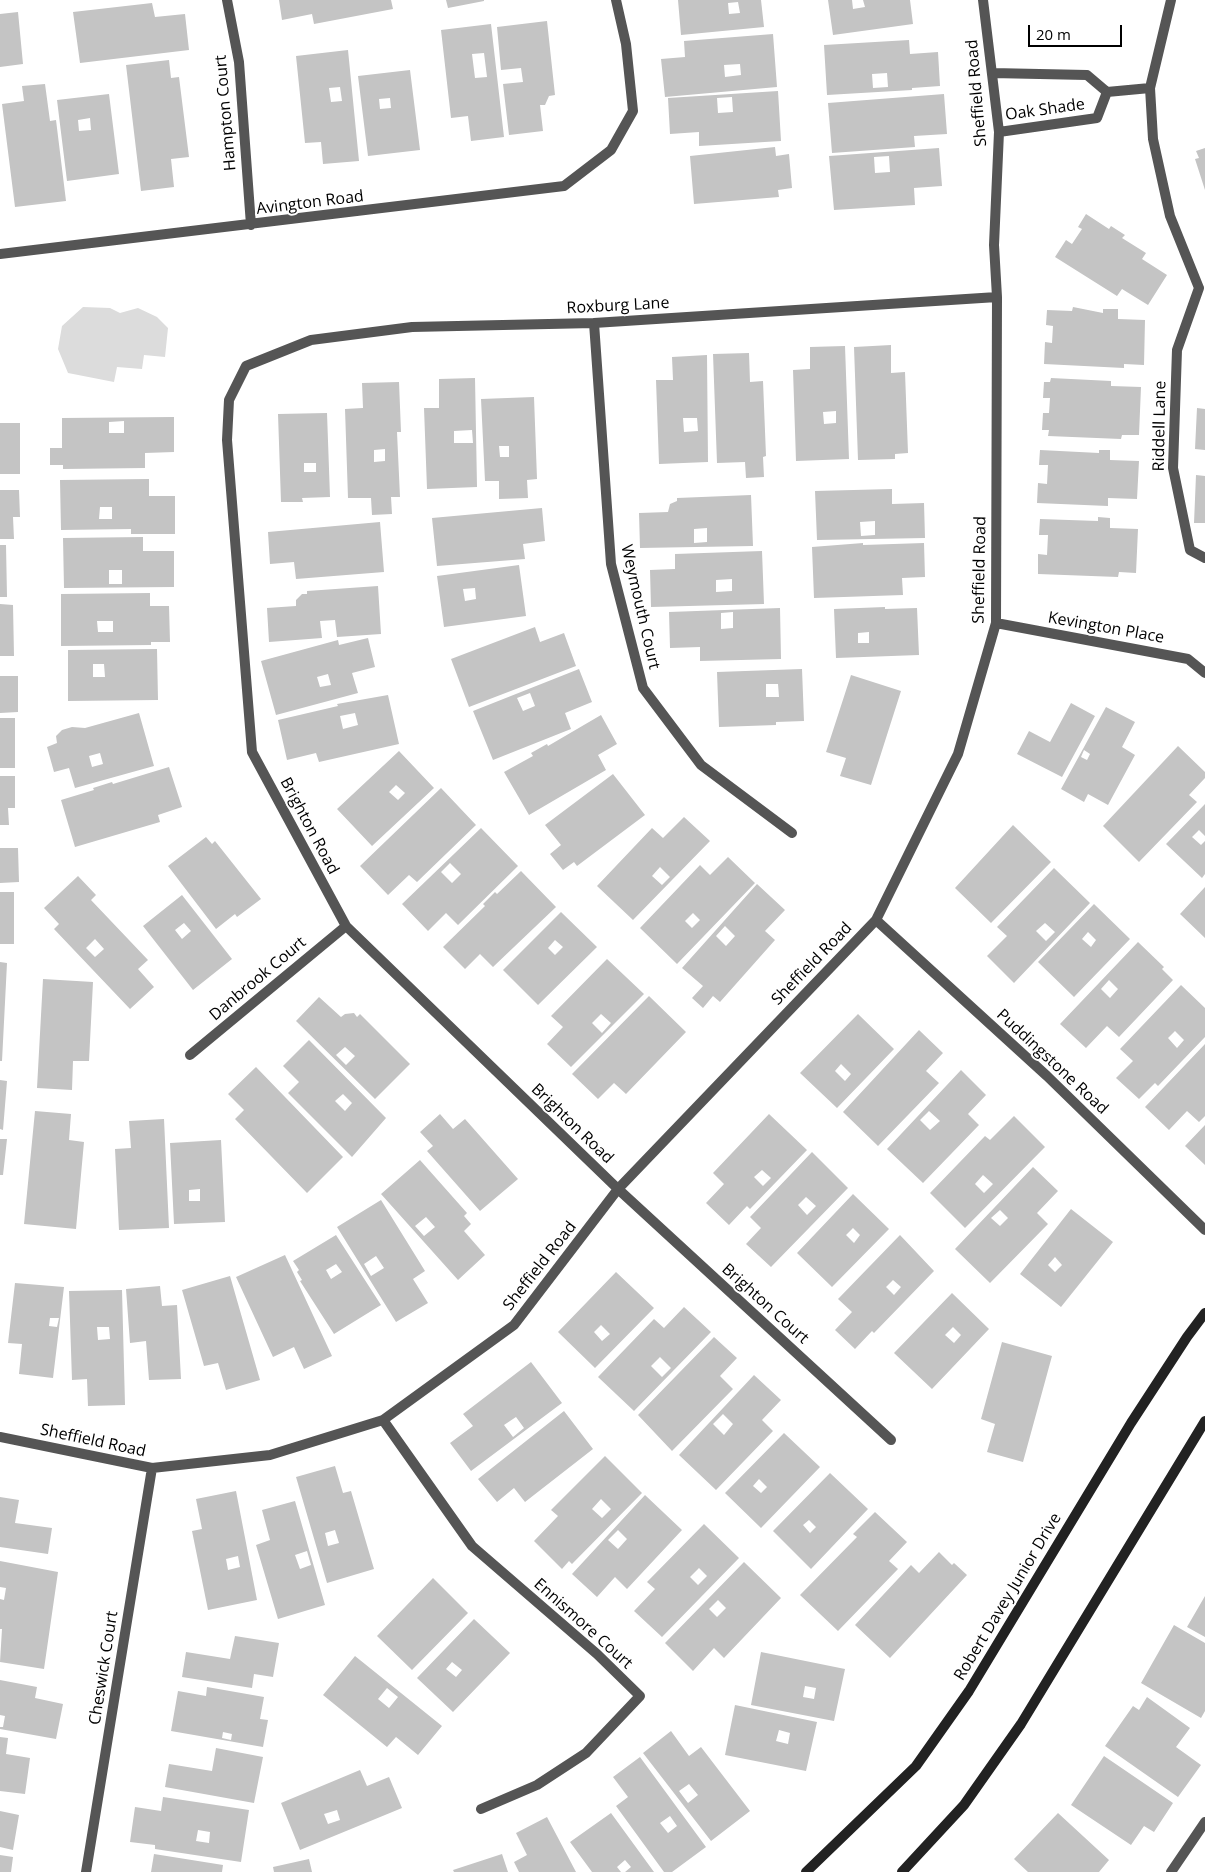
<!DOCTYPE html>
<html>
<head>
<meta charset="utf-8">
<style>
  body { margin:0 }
  #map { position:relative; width:1205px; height:1872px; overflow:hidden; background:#fff; font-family:"Open Sans",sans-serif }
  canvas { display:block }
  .scale { position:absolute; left:1028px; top:25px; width:94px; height:22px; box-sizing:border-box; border:2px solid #000; border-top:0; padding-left:6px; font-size:15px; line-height:18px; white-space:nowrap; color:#000; -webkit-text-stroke:4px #fff; paint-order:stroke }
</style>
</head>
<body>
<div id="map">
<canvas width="1205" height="1872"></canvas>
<div class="scale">20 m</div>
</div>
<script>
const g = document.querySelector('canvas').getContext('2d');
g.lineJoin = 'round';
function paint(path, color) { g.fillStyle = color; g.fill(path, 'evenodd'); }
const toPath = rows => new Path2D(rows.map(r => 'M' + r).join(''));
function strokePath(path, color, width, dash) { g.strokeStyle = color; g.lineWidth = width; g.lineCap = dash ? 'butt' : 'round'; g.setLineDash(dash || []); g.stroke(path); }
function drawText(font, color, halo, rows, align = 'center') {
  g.font = font + ' "Open Sans",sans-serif'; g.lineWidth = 4; g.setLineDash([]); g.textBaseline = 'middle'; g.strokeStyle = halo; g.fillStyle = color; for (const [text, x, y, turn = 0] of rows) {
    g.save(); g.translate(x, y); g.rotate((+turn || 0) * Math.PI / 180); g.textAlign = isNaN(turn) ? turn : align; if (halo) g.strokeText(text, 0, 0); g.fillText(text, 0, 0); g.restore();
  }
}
paint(toPath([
  [83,307,110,308,120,313,138,308,157,317,168,328,165,357,144,355,142,369,117,367,114,382,68,373,58,349,62,326]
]), '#dcdcdc');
paint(toPath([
  [279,0,391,0,393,9,314,24,312,14,282,20],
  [446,0,484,0,484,1,448,8],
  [678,0,761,0,764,27,681,35],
  [738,2,740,13,729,14,728,3],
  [828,0,852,0,853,9,865,7,863,0,910,0,913,24,833,35],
  [152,3,155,17,185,14,189,50,80,63,73,12],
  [18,12,23,64,0,67,0,14],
  [547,21,555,95,549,96,545,105,540,105,543,131,509,135,503,84,523,82,521,68,501,70,497,27],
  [491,24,504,137,471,141,468,116,451,118,441,30],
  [484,53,487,77,475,78,472,54],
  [773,34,777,87,665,97,661,59,685,57,684,41],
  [740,64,741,75,725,77,724,65],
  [909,40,910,54,938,52,940,86,912,88,912,90,827,95,824,45],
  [887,73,888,87,873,88,872,74],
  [348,50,359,161,323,164,321,142,305,143,296,56],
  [340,87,342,101,331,102,329,88],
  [169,60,171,78,179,77,189,157,171,159,174,187,141,191,126,65],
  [410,70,420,150,368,156,358,76],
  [390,98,391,108,380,109,379,99],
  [45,84,50,121,56,120,66,201,15,207,2,104,24,101,22,86],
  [778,91,781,141,699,146,699,132,670,134,668,98],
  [732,97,733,112,718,113,717,98],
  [109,94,119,174,67,181,57,100],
  [90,118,91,130,79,131,78,120],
  [944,94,947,134,914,136,915,147,832,153,828,103],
  [775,147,776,156,789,154,792,188,778,190,779,197,694,204,690,156],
  [939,148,942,186,914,188,915,205,834,210,829,156],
  [889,156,890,172,875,173,874,157],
  [1205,148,1205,190,1195,159,1199,158,1196,151],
  [1086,214,1109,229,1111,226,1125,235,1122,238,1146,253,1142,259,1167,275,1148,305,1122,289,1117,296,1055,257,1066,240,1072,244,1082,229,1078,227],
  [1073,307,1103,313,1103,309,1118,309,1118,319,1145,320,1144,365,1124,364,1124,368,1044,364,1045,342,1052,343,1053,326,1046,325,1047,310,1072,311],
  [891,345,891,373,905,372,908,453,895,454,895,459,858,460,854,347],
  [845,346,849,459,796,461,793,370,810,369,810,347],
  [836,411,836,423,824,424,823,412],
  [749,353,750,382,763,381,766,456,763,457,764,477,746,478,745,462,717,463,713,354],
  [707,355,708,462,659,464,656,380,673,380,672,357],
  [683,418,697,418,698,431,684,432],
  [475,378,477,487,427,489,424,408,439,408,439,379],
  [472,430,473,443,454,443,454,431],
  [1051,378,1111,381,1111,386,1141,387,1139,435,1122,435,1121,439,1048,436,1049,430,1042,430,1043,413,1049,413,1050,398,1043,398,1044,382,1050,382],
  [399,382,401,432,397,432,400,497,391,497,392,514,372,515,371,498,348,498,345,409,363,408,362,383],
  [385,449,385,461,374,462,374,450],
  [534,397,537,479,527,480,528,498,499,499,499,481,485,481,481,399],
  [499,446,509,446,509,457,500,457],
  [1197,408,1205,409,1205,450,1195,449],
  [327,413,330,497,302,498,303,502,281,502,278,414],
  [304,463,316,463,316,472,304,472],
  [174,417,174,452,145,453,145,468,63,469,63,465,50,465,50,448,62,448,62,418],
  [124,421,124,433,109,433,109,422],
  [0,423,20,423,20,474,0,474],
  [1040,450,1099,453,1099,450,1110,450,1110,460,1139,461,1137,499,1108,498,1108,506,1037,503,1038,483,1047,484,1048,465,1039,465],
  [1196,475,1205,476,1205,523,1194,523],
  [149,479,149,496,175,496,175,534,131,534,131,529,61,530,60,480],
  [100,507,112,507,112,519,99,519],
  [892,489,892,504,924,503,925,538,817,540,815,491],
  [875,521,875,535,861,536,860,522],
  [0,490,19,490,20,517,13,517,14,539,0,539],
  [751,495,753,546,640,548,639,513,668,512,670,504,677,501,677,498],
  [707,528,707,542,694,543,694,529],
  [542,508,545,541,523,544,525,559,437,566,432,518],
  [1098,517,1110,518,1110,528,1138,529,1136,573,1119,572,1118,577,1038,574,1038,554,1047,555,1048,535,1039,535,1040,519,1098,521],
  [380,522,384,572,296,579,294,562,270,564,268,532],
  [143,537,143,551,174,551,174,587,64,588,63,538],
  [109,570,122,570,122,584,109,584],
  [863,543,863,545,924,543,925,577,902,578,903,595,814,598,812,547],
  [0,545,6,545,7,597,0,597],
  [762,551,764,604,651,607,650,570,675,569,675,554],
  [732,579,732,591,716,592,716,580],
  [519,565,526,616,444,627,437,576],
  [475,588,476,599,465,601,463,589],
  [378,586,381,634,337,637,335,620,320,621,322,638,269,642,267,608,296,606,296,600,302,594,307,594,307,591],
  [150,593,150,606,169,606,170,642,151,642,151,645,61,646,61,594],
  [97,621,113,621,113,632,98,632],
  [0,604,13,605,14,656,0,656],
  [885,607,885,609,917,608,919,655,836,658,834,609],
  [869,632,869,643,858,643,858,633],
  [780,608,781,659,700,661,700,647,670,648,669,612],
  [733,612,733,628,721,629,721,613],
  [535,627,540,642,564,633,576,666,469,707,451,659],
  [368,638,375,667,352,673,358,693,276,715,261,661,338,640,339,645],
  [328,674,331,685,320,687,317,677],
  [157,649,158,700,68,701,68,650],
  [93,664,104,664,105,677,93,677],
  [579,669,592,702,565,713,571,729,493,760,473,711],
  [530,693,535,706,523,711,517,698],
  [802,669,804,721,776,722,776,725,719,727,717,672],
  [766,684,778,684,779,697,766,697],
  [851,675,901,691,871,785,840,776,846,758,826,752],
  [0,676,18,676,18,712,0,713],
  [388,695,399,744,319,762,316,753,287,760,278,720,338,706,337,704],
  [355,713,358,725,343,729,340,716],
  [1071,703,1095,716,1062,777,1017,754,1029,731,1050,742],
  [1106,707,1135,722,1122,747,1135,755,1108,805,1088,794,1084,802,1061,789],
  [1084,750,1090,754,1087,760,1081,757],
  [139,713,154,766,75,788,69,768,54,772,47,747,57,743,56,736,62,730,72,727,85,728],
  [100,753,103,764,92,767,89,756],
  [601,715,617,744,598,755,606,770,529,815,504,772,533,756,531,753,547,744,548,746],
  [0,718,15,718,15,768,0,768],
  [1178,746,1205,772,1205,778,1189,795,1197,802,1139,862,1103,826],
  [399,751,434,788,372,846,337,809],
  [396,785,405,793,398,800,389,792],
  [169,767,182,807,158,815,160,822,75,847,61,800,94,790,93,788,112,782,113,784],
  [613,774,645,815,577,866,574,862,563,870,550,854,561,845,545,825],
  [0,776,15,776,15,808,8,808,9,825,0,825],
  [441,788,476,825,417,882,409,875,388,895,360,866],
  [1205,804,1205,836,1199,830,1192,837,1201,845,1205,841,1205,874,1202,878,1166,844],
  [684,817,710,841,633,920,597,886,652,828,663,838],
  [660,867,670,877,662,885,652,876],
  [1013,825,1051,862,991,923,955,888],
  [481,828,518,866,458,925,446,913,428,931,402,904],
  [450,863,461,874,452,883,441,872],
  [206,837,212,844,215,841,261,899,237,917,235,914,216,929,168,866],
  [0,848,18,848,19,882,0,883],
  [728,857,755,883,677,964,640,928,700,865,710,875],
  [693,913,700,920,692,928,685,921],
  [1054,868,1090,903,1014,983,987,956,1007,936,997,927],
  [1045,923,1055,932,1046,941,1036,931],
  [521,871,556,907,493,967,480,954,465,969,443,947,485,906,483,904,495,892,497,894],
  [78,876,96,895,91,900,148,960,138,969,154,987,130,1009,54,929,59,924,44,908],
  [95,939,104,949,95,957,86,948],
  [757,884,785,910,765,931,775,940,720,1002,713,996,703,1008,692,998,703,986,682,968],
  [725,926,735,936,726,946,716,936],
  [1205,887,1205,938,1180,914],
  [0,892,14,892,14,944,0,944],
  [182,895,232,959,193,990,143,926],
  [184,923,191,931,182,939,175,930],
  [1094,904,1130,939,1074,997,1038,962],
  [1088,932,1096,940,1091,947,1082,939],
  [561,912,597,947,538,1005,503,970],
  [555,940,563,947,555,955,548,948],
  [1138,942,1164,967,1162,969,1173,980,1119,1037,1107,1026,1086,1048,1060,1024],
  [1109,980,1118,989,1110,998,1101,989],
  [607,959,644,994,571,1067,547,1044,563,1027,551,1016],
  [601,1014,611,1023,602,1033,592,1023],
  [0,962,7,963,2,1061,0,1061],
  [43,979,93,982,89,1061,73,1061,72,1090,37,1088],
  [1181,985,1205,1008,1205,1037,1158,1086,1155,1083,1139,1099,1116,1078,1133,1061,1120,1049],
  [1175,1031,1184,1040,1177,1048,1168,1038],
  [649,996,686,1032,626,1094,614,1083,598,1099,572,1074],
  [319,997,341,1017,345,1014,354,1013,357,1017,360,1014,410,1064,375,1099,296,1021],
  [345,1047,355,1056,346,1065,336,1055],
  [858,1014,894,1049,837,1108,800,1073],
  [841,1064,851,1074,845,1081,835,1071],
  [919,1030,943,1053,926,1071,939,1083,878,1146,843,1112],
  [309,1040,386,1118,352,1157,288,1093,299,1082,283,1066],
  [343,1094,352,1103,345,1111,335,1101],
  [1205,1044,1205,1116,1199,1122,1187,1111,1169,1130,1145,1107],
  [256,1067,343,1157,307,1193,235,1119,244,1110,228,1094],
  [961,1070,986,1095,968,1114,979,1125,923,1183,887,1149],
  [929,1111,940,1121,930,1130,920,1120],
  [0,1080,7,1081,3,1130,0,1129],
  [35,1111,71,1114,69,1140,84,1142,76,1229,24,1224],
  [440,1114,453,1129,465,1119,518,1179,480,1211,427,1151,433,1146,420,1132],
  [769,1114,807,1150,750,1209,747,1206,729,1225,706,1203,724,1184,713,1173],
  [762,1170,771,1178,763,1186,754,1177],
  [1014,1116,1045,1147,965,1228,930,1193,985,1136,990,1140],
  [983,1175,993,1184,984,1193,975,1184],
  [164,1119,169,1228,119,1230,115,1149,131,1148,129,1121],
  [1205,1125,1205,1165,1185,1146],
  [0,1139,7,1139,3,1175,0,1175],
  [221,1140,225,1222,174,1224,170,1143],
  [200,1189,200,1201,189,1201,189,1190],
  [812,1152,848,1188,771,1267,746,1244,761,1228,750,1217],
  [806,1197,816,1206,807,1215,798,1205],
  [420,1160,467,1213,464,1216,471,1224,464,1231,485,1255,458,1280,381,1194],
  [426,1217,435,1227,424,1236,415,1226],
  [1033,1167,1058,1191,1037,1213,1048,1224,990,1283,955,1249],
  [1000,1210,1008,1218,1000,1226,991,1218],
  [853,1194,889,1229,832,1287,797,1253],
  [853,1228,860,1235,854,1243,846,1235],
  [381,1200,425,1271,413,1279,428,1303,396,1322,337,1227],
  [376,1256,384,1268,371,1276,364,1264],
  [1071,1209,1113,1242,1061,1307,1020,1274],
  [1055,1257,1062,1265,1055,1272,1048,1265],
  [336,1235,381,1305,334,1334,300,1281,302,1280,297,1272,299,1270,293,1261],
  [336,1264,342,1272,331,1279,326,1270],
  [900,1235,934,1271,874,1333,872,1331,855,1349,835,1330,852,1312,838,1299],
  [893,1280,901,1287,894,1295,886,1287],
  [285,1255,332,1356,304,1369,294,1347,273,1357,236,1277],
  [616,1272,654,1308,595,1368,558,1332],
  [601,1325,610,1334,602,1341,594,1332],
  [230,1276,260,1380,226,1390,218,1363,204,1366,182,1290],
  [15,1283,64,1287,53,1378,19,1374,22,1344,8,1343],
  [50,1318,59,1318,57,1327,49,1326],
  [160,1286,162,1306,177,1305,181,1379,149,1380,146,1341,130,1343,126,1289],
  [122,1290,125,1405,88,1406,87,1379,72,1380,69,1291],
  [97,1327,109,1327,110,1339,98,1340],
  [952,1293,989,1329,932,1389,894,1353],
  [953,1327,961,1335,954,1343,945,1335],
  [684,1307,711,1332,634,1411,598,1377,654,1319,664,1328],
  [660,1357,671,1368,662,1377,651,1366],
  [714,1337,737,1358,720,1376,733,1389,672,1451,638,1415],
  [1002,1342,1052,1356,1023,1462,987,1452,995,1424,981,1419],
  [531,1362,562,1403,471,1471,450,1443,473,1426,463,1414],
  [516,1417,524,1428,513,1437,504,1425],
  [754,1375,781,1400,762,1420,773,1431,716,1490,679,1455],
  [723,1414,733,1424,724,1435,713,1424],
  [564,1411,593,1449,525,1502,514,1488,497,1502,478,1479],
  [784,1433,820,1467,761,1528,725,1493],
  [759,1479,767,1487,761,1493,753,1486],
  [605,1456,642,1493,572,1564,569,1561,562,1569,534,1541,558,1516,551,1510],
  [601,1499,611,1509,602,1518,592,1509],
  [335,1466,343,1493,351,1491,374,1569,327,1583,296,1477],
  [335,1530,339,1543,328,1546,325,1533],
  [830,1473,868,1509,811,1569,773,1531],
  [809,1520,816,1527,810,1533,803,1525],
  [236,1491,257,1600,208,1610,192,1531,202,1529,196,1499],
  [238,1556,240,1567,228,1570,226,1559],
  [645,1495,682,1530,627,1589,615,1577,597,1597,572,1574],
  [618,1530,627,1539,618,1549,608,1540],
  [0,1497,19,1500,15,1523,52,1528,48,1554,0,1547],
  [295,1501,325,1605,278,1619,256,1545,270,1540,262,1510],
  [307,1551,311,1565,300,1569,295,1555],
  [875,1512,907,1542,889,1561,898,1569,838,1631,800,1595,857,1537,853,1534],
  [704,1524,739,1558,662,1637,634,1611,655,1589,647,1582],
  [699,1568,707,1576,698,1585,690,1577],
  [939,1552,952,1565,954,1563,967,1575,890,1658,855,1625,911,1565,919,1573],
  [0,1561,58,1572,44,1669,0,1662,2,1629,0,1629,0,1599,4,1600,6,1588,0,1587],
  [744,1562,781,1598,724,1658,714,1648,693,1671,665,1643],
  [718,1600,726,1608,717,1617,709,1609],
  [433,1578,468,1613,412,1670,377,1636],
  [1205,1596,1205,1637,1187,1627],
  [474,1619,510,1653,453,1712,417,1678],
  [452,1662,462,1670,456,1677,446,1669],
  [1174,1625,1205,1643,1205,1711,1201,1718,1141,1683],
  [235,1636,279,1643,273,1677,254,1674,252,1688,182,1677,186,1652,230,1659],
  [761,1652,845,1669,834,1721,751,1705],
  [805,1686,816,1688,814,1699,803,1697],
  [355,1656,442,1726,418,1755,396,1737,387,1747,323,1695],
  [387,1688,398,1697,389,1708,378,1699],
  [0,1680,37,1687,35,1698,63,1704,56,1739,0,1729,0,1727,3,1727,5,1716,0,1715],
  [207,1687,264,1697,260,1719,268,1720,263,1747,171,1731,178,1691,206,1696],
  [223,1732,232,1734,231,1740,222,1738],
  [1147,1697,1190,1728,1176,1747,1201,1765,1178,1797,1105,1746,1133,1706,1139,1710],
  [735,1705,817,1722,806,1771,725,1755],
  [779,1730,790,1733,788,1744,776,1741],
  [671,1731,689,1756,701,1747,750,1811,711,1841,643,1753],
  [689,1784,698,1795,688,1803,679,1791],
  [0,1737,8,1738,6,1754,30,1758,25,1794,0,1791],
  [216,1748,263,1757,254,1803,165,1787,169,1764,212,1771],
  [1104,1756,1173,1803,1154,1832,1144,1826,1131,1845,1071,1805],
  [640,1757,706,1847,672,1872,664,1872,616,1806,628,1797,613,1777],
  [670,1816,677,1826,668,1833,660,1823],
  [360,1770,367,1786,389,1777,402,1808,300,1850,281,1803],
  [337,1810,340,1820,328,1824,324,1814],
  [163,1797,249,1810,241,1862,155,1849,155,1845,130,1842,135,1807,161,1811],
  [198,1830,210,1832,209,1843,196,1841],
  [0,1811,19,1815,13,1850,0,1847],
  [611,1813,654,1872,625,1872,631,1867,625,1860,617,1867,621,1872,592,1872,570,1842],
  [1058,1813,1109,1860,1099,1872,1028,1872,1014,1859],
  [547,1817,576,1872,519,1872,514,1862,527,1855,516,1833],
  [154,1854,223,1865,222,1872,151,1872],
  [502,1854,508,1872,454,1872,453,1870],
  [0,1855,13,1857,11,1872,0,1872],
  [309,1859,312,1872,274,1872,273,1867]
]), '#c4c4c4');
strokePath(toPath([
  [227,0,239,62,251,225],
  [1171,0,1150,88,1153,139,1170,216,1199,288],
  [992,73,1087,75,1107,92,1097,118,999,132],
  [1107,92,1150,88],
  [0,254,564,186,611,150,633,111,626,44,616,0],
  [1199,288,1177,350,1173,468,1190,550,1205,558],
  [594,323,611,564,643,688,701,765,792,833],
  [996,623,1188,659,1205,673],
  [876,920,1047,1076,1205,1230],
  [190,1055,346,926],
  [383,1420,472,1546,597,1654,640,1696,586,1753,537,1785,481,1809],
  [0,1437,152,1468,270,1455,383,1420,514,1325,618,1189,876,920,958,754,996,623,997,297,994,245,999,132,983,0],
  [891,1440,618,1189,346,926,252,752,227,440,229,400,246,366,311,340,412,327,594,323,997,297],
  [86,1872,152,1468],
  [1171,1872,1205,1822]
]), '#555', 10);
strokePath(toPath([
  [806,1872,916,1766,969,1691,1131,1423,1187,1337,1205,1313],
  [902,1872,964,1805,1021,1724,1205,1421]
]), '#222', 10);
drawText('16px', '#000', '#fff', [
  ["Sheffield Road",977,93,-95],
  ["Oak Shade",1045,110,-8],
  ["Hampton Court",226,113,-95],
  ["Avington Road",310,203,-7],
  ["Roxburg Lane",618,306,-3],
  ["Riddell Lane",1160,426,-89],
  ["Sheffield Road",980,570,-89],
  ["Weymouth Court",640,607,77],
  ["Kevington Place",1106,628,10],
  ["Brighton Road",309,826,62],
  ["Sheffield Road",812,964,-46],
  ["Danbrook Court",258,979,-40],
  ["Puddingstone Road",1052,1062,43],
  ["Brighton Road",572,1124,44],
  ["Sheffield Road",540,1266,-52],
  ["Brighton Court",765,1304,42],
  ["Sheffield Road",93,1441,12],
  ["Robert Davey Junior Drive",1008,1597,-59],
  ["Ennismore Court",583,1624,42],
  ["Cheswick Court",104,1668,-81]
]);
</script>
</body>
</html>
